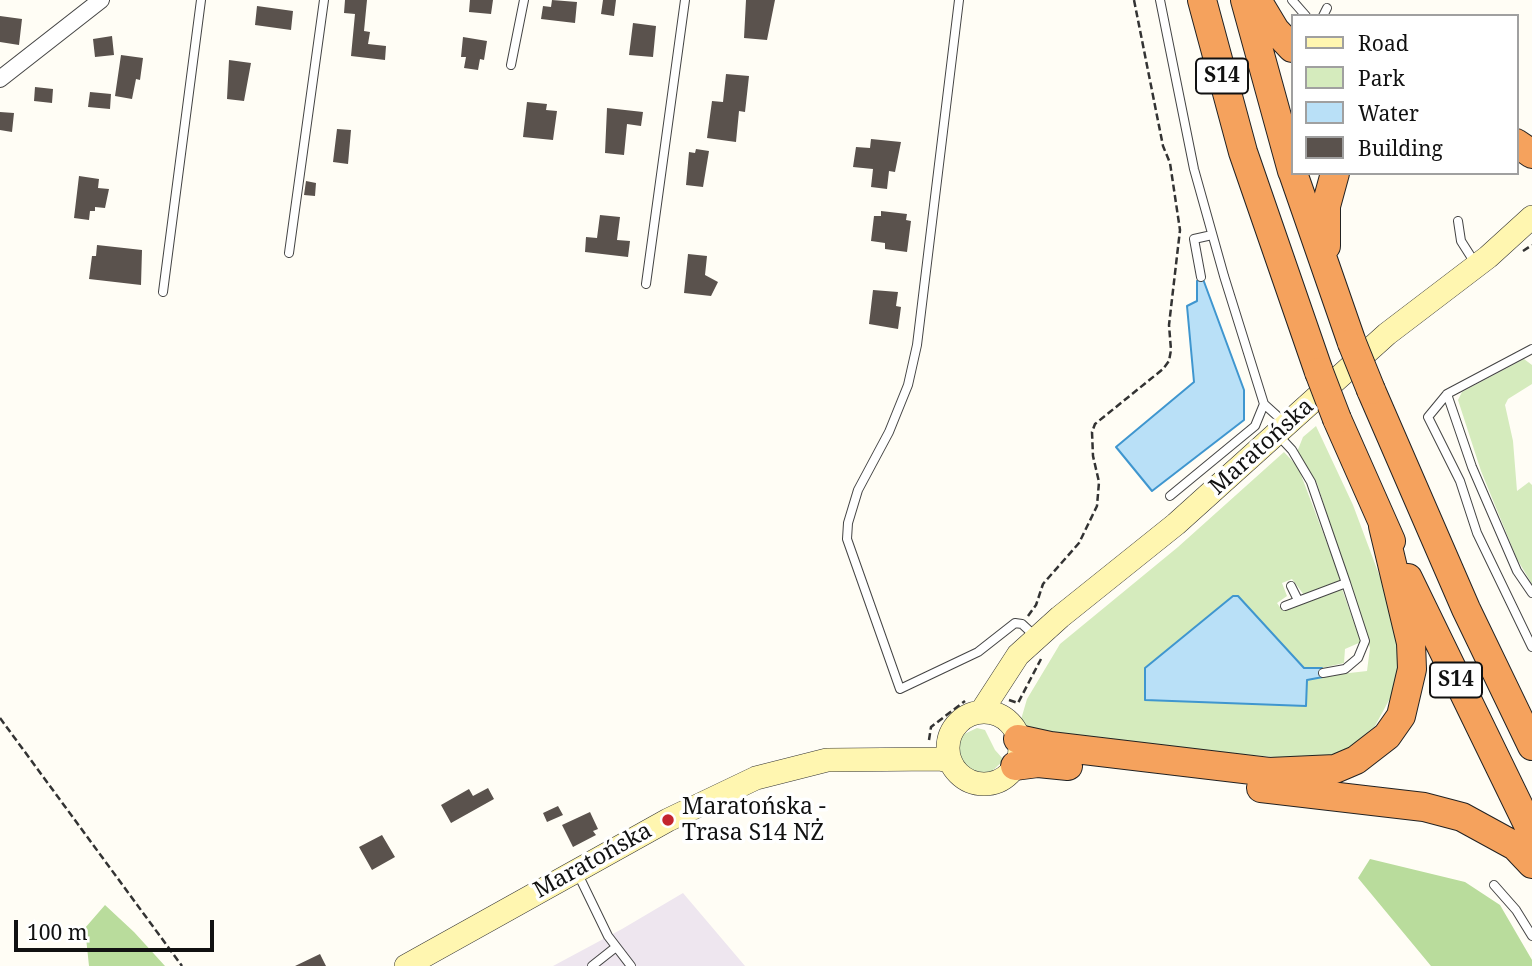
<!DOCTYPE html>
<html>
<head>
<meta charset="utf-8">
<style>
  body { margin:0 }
  #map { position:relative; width:1532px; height:966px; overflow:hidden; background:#fffdf5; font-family:"Noto Serif",serif }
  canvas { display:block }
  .legend { position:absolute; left:1291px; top:14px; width:228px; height:161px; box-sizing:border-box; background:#fff; border:2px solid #a0a0a0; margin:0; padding:9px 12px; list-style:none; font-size:21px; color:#111 }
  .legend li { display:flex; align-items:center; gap:14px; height:35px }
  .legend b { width:35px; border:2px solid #a0a0a0 }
  .scale { position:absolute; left:14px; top:920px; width:200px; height:32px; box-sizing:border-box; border:4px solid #111; border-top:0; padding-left:9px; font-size:21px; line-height:24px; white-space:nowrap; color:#111; -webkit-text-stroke:5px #fff; paint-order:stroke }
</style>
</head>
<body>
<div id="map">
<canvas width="1532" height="966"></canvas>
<ul class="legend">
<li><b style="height:9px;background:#fff6b0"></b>Road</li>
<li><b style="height:19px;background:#d5ebbd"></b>Park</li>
<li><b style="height:19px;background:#b9e0f7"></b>Water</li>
<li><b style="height:19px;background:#5a524d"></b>Building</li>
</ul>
<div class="scale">100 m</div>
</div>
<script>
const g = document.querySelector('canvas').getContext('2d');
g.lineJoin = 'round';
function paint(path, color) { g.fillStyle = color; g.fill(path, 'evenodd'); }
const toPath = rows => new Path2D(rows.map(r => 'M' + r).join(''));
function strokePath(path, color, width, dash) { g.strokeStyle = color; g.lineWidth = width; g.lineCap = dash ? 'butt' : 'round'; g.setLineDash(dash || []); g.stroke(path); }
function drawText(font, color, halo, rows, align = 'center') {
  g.font = font + ' "Noto Serif",serif'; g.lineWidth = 7; g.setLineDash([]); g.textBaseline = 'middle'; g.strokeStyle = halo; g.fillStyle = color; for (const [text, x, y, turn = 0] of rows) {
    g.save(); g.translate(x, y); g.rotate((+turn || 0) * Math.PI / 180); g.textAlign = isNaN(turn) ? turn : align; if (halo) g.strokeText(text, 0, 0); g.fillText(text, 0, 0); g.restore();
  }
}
paint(toPath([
  [683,893,745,966,553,966,622,929]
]), '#eee6ef');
paint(toPath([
  [1524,359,1532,365,1532,384,1508,399,1505,405,1513,441,1517,491,1529,482,1532,485,1532,584,1517,559,1481,471,1458,400,1462,392],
  [1316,426,1353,505,1393,612,1401,657,1395,689,1375,726,1351,746,1334,756,1306,760,1035,735,1020,723,1027,699,1060,644,1178,547,1284,452,1298,467,1341,580,1304,595,1292,579,1282,583,1287,596,1277,603,1282,610,1342,589,1361,642,1345,649,1344,663,1322,668,1323,676,1367,671,1370,648,1317,483,1297,452,1303,437],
  [977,728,985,730,995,750,1004,760,990,773,972,772,958,757,960,736]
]), '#d5ebbd');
paint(toPath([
  [1370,859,1465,882,1500,905,1532,960,1532,966,1431,966,1358,878],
  [105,905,134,932,165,966,89,966,85,928]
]), '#b9dc9c');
const water = toPath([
  [1203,279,1244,390,1244,420,1152,491,1116,447,1194,382,1187,306,1197,301,1197,281,1203,279],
  [1233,596,1238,596,1304,668,1322,668,1323,677,1307,680,1306,706,1145,700,1145,668,1233,596]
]);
paint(water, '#b9e0f7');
strokePath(water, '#3f96cf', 2);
paint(toPath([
  [345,0,367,0,364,31,370,32,368,44,386,46,385,60,351,56,355,14,344,13],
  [470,0,493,0,491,14,469,12],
  [552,0,577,2,575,23,541,19,543,6,551,7],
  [603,0,616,0,614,16,601,14],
  [746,0,775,0,767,40,744,38],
  [257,6,293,11,291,30,255,25],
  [0,16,22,19,19,45,0,42],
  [633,23,656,26,653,57,629,55],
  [112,36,114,55,95,57,93,39],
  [463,37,487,41,484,60,480,59,478,70,464,68,466,57,461,57],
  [121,55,143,58,140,80,136,79,132,99,115,96],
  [229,60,251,63,244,101,227,99],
  [726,74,749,76,745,112,739,111,736,142,707,138,712,101,723,102],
  [35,87,53,89,52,103,34,101],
  [90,92,111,94,110,109,88,107],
  [527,102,547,104,546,110,557,111,553,140,523,137],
  [607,108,643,112,641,126,627,124,624,155,605,153],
  [0,112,14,113,12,132,0,130],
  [337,129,351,130,348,164,333,162],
  [871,139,901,142,895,172,889,171,887,189,871,187,873,169,853,167,856,147,870,148],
  [696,149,709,151,703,187,686,185,689,152,695,153],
  [79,176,99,179,98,188,109,189,105,208,95,207,95,211,90,211,89,220,74,218],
  [306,181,316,183,315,196,304,195],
  [881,211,907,214,906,220,911,221,907,252,885,249,885,243,871,241,874,216,881,216],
  [600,215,620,217,617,240,630,241,628,257,585,252,586,237,597,238],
  [97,245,142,250,141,285,89,279,92,256,96,256],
  [688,254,707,256,705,275,718,282,711,296,684,293],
  [873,290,898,292,896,306,901,307,898,329,869,324],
  [488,788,494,799,451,823,441,805,469,789,473,796],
  [558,806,563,815,547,822,543,813],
  [590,812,598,829,593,831,596,835,573,847,562,825],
  [382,835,395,857,372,870,359,847],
  [320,954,326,966,295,966]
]), '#5a524d');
const lane = toPath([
  [959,0,917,345,908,385,889,432,858,490,848,523,847,539,900,689,978,652,1015,623,1022,624,1036,637],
  [1160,0,1194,169,1224,276,1264,404,1285,423],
  [1292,0,1306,16],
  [1323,16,1327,8],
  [511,65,524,0],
  [1458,221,1461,241,1475,263],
  [289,253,324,0],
  [1201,277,1194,239,1212,235],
  [646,284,685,0],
  [163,292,201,0],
  [1532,349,1447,394,1428,417,1460,481,1477,533,1532,647],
  [1447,394,1472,467,1517,571,1532,593],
  [1278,435,1292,450,1311,482,1346,583],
  [1170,496,1255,426,1264,404],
  [1291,586,1298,600],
  [1285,606,1346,583,1365,641,1358,658,1345,669,1323,673],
  [577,872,608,936,631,966],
  [1494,885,1516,910,1532,936],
  [592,966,616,947]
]);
const street = toPath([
  [0,79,101,0]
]);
const secondary = toPath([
  [981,712,1018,655,1060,617,1176,524,1387,334,1488,257,1532,217],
  '948 748a36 36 0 1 1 72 0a36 36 0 1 1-72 0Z',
  [406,966,668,820,756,778,827,760,940,759,951,762]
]);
const highway = toPath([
  [1202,0,1243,152,1319,372],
  [1245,0,1292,171],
  [1257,0,1275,30,1292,48],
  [1516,143,1532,154],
  [1293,173,1352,343],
  [1326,246,1326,206,1335,173],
  [1371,390,1466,609,1532,746],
  [1337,419,1391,541],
  [1408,578,1532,833],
  [1018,739,1050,746,1269,772,1335,769,1356,760,1387,736,1401,716,1412,669,1411,643,1383,526],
  [1015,766,1038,763,1068,766],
  [1261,788,1424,807,1462,817,1515,846,1532,864]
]);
strokePath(lane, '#444', 10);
strokePath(street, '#444', 18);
strokePath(secondary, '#333', 24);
strokePath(highway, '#222', 30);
strokePath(toPath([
  [1523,251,1532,245],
  [1028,616,1036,605,1043,584,1079,543,1097,506,1099,482,1093,456,1092,432,1095,424,1163,369,1169,361,1171,350,1169,325,1180,230,1170,163,1163,146,1134,0],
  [1009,700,1018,703,1041,659],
  [0,718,182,966],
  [929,740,931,727,965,701]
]), '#333', 2.5, [7, 3.5]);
strokePath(lane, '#fff', 8);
strokePath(street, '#fff', 16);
strokePath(secondary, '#fff6b0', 23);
strokePath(highway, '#f5a25d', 28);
const highwayBridge = toPath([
  [1352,343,1371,390],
  [1319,372,1337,419]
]);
strokePath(highwayBridge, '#222', 30, []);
strokePath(highwayBridge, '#f5a25d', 28);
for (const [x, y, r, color] of [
  [668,820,7,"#c4262e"]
]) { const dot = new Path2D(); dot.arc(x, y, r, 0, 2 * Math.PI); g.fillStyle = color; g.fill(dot); strokePath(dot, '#fff', 2.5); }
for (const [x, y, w] of [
  [1222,76,52],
  [1456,680,52]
]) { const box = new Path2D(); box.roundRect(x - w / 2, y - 17.5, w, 35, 5); g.fillStyle = '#fff'; g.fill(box); strokePath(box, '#111', 2); }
drawText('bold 21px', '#111', null, [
  ["S14",1222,76],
  ["S14",1456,680]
]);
drawText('23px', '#111', '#fff', [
  ["Maratońska",1262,447,-42],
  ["Maratońska",593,861,-29]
]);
drawText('23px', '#111', '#fff', [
  ["Maratońska -",682,807],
  ["Trasa S14 NŻ",682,833]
], 'left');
</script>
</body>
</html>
